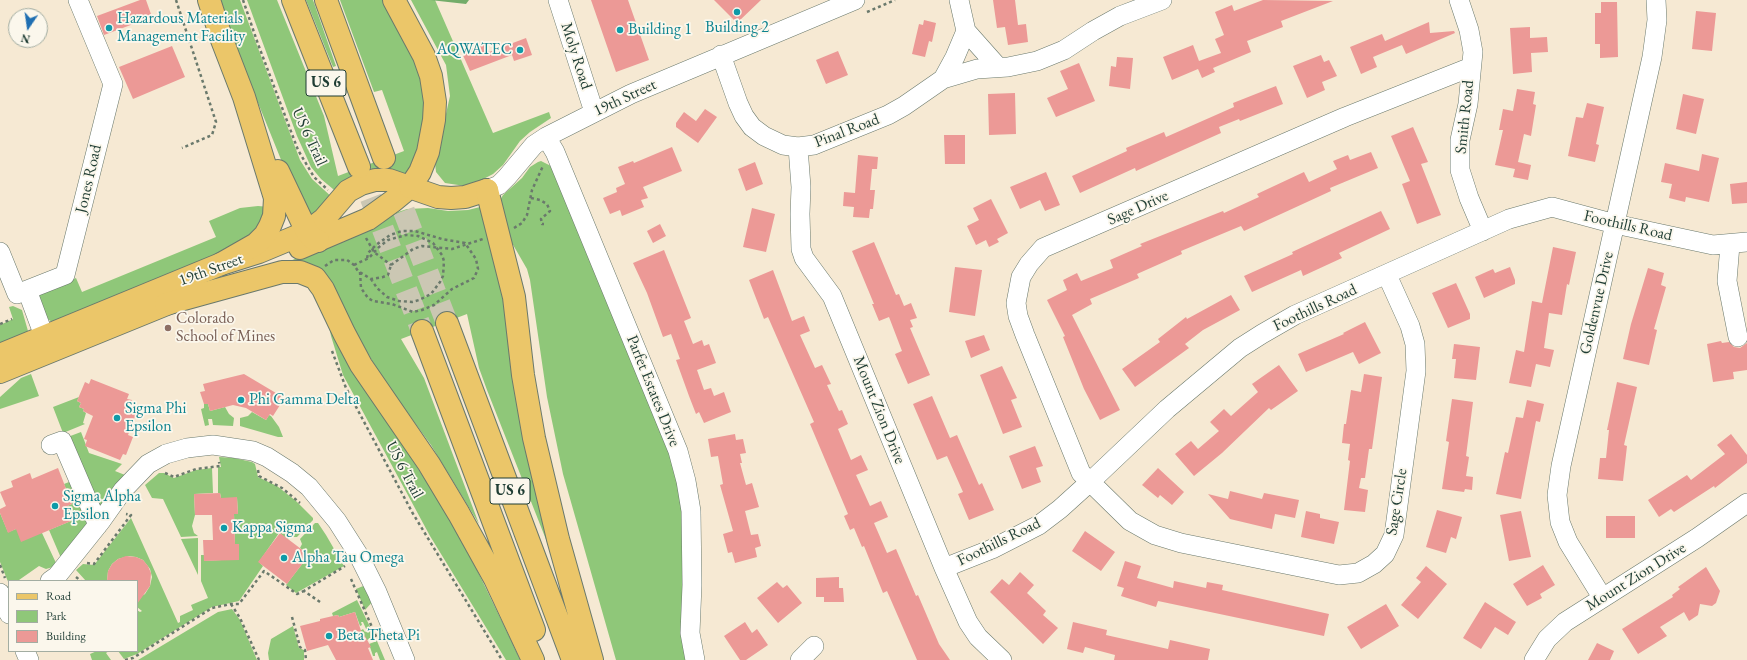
<!DOCTYPE html>
<html>
<head>
<meta charset="utf-8">
<style>
  body { margin:0 }
  #map { position:relative; width:1747px; height:660px; overflow:hidden; background:#f6e9d3; font-family:"EB Garamond",serif }
  canvas { display:block }
  .legend { position:absolute; left:8px; top:580px; width:130px; height:72px; box-sizing:border-box; background:#fbf7ec; border:1px solid #a3ada2; margin:0; padding:5px 7px; list-style:none; font-size:12px; color:#1f3d34 }
  .legend li { display:flex; align-items:center; gap:8px; height:20px }
  .legend b { width:20px; border:1px solid #a3ada2 }
  .north { position:absolute; left:8px; top:8px; width:40px; height:40px; box-sizing:border-box; background:#fbf7ec; border:1px solid #a3ada2; border-radius:50%; rotate:193deg; font-size:11px; font-weight:700; line-height:16px; text-align:center; color:#1f3d34 }
  .north::after { content:''; display:block; margin:auto; width:14px; height:18px; background:#1f6fb2; clip-path:polygon(50% 0,100% 100%,50% 72%,0 100%) }
</style>
</head>
<body>
<div id="map">
<canvas width="1747" height="660"></canvas>
<ul class="legend">
<li><b style="height:5px;background:#ebc669"></b>Road</li>
<li><b style="height:11px;background:#8fc779"></b>Park</li>
<li><b style="height:11px;background:#ec9996"></b>Building</li>
</ul>
<div class="north">N</div>
</div>
<script>
const g = document.querySelector('canvas').getContext('2d');
g.lineJoin = 'round';
function paint(path, color) { g.fillStyle = color; g.fill(path, 'evenodd'); }
const toPath = rows => new Path2D(rows.map(r => 'M' + r).join(''));
function strokePath(path, color, width, dash) { g.strokeStyle = color; g.lineWidth = width; g.lineCap = dash ? 'butt' : 'round'; g.setLineDash(dash || []); g.stroke(path); }
function drawText(font, color, halo, rows, align = 'center') {
  g.font = font + ' "EB Garamond",serif'; g.lineWidth = 3.5; g.setLineDash([]); g.textBaseline = 'middle'; g.strokeStyle = halo; g.fillStyle = color; for (const [text, x, y, turn = 0] of rows) {
    g.save(); g.translate(x, y); g.rotate((+turn || 0) * Math.PI / 180); g.textAlign = isNaN(turn) ? turn : align; if (halo) g.strokeText(text, 0, 0); g.fillText(text, 0, 0); g.restore();
  }
}
paint(toPath([
  [220,0,240,0,300,160,312,179,334,199,311,223,286,172,233,41],
  [247,0,277,0,324,116,338,176,404,151,382,90,374,92,340,0,387,0,417,55,430,117,409,175,339,194,321,179,311,167,297,136],
  [306,0,313,0,336,66,333,67],
  [411,0,435,0,493,133,549,112,551,118,530,132,520,141,503,165,493,174,472,185,465,186,445,183,436,172,435,163,450,96,446,65],
  [541,161,551,166,674,461,683,515,687,660,616,660,563,474,547,397,530,280,527,269,512,243,508,240,499,202,503,195,522,178,530,167,538,162],
  [258,206,270,207,266,221,232,250,52,322,46,318,39,300,40,294,43,292,76,278,82,292,216,237,209,221,240,208],
  [484,206,571,603,487,390,479,368,467,314,401,339,424,378,479,524,431,445,385,382,371,359,327,280,273,268,367,229,398,212,407,209,428,208,448,211,468,210],
  [13,306,22,310,28,331,26,334,0,346,0,325,13,319,9,307],
  [327,316,379,408,444,509,478,572,509,636,520,660,506,660,430,536,343,375,331,336],
  [31,374,39,396,0,409,0,397,21,378],
  [79,397,77,401,81,403,79,407,84,409,83,411,86,413,83,423,85,424,63,433,53,407],
  [204,404,208,404,210,411,225,407,229,414,234,418,233,426,213,425,212,419,208,419,209,425,205,426,201,409,204,408],
  [252,412,266,420,269,415,271,416,279,427,283,437,278,437,240,426,240,418,248,416],
  [81,432,89,453,122,464,115,471,125,475,98,510,65,438],
  [219,457,234,458,252,462,255,464,258,477,277,486,296,501,313,518,313,520,297,537,291,537,287,539,279,533,259,562,263,566,239,601,212,607,137,654,124,659,118,651,137,651,137,610,140,612,142,611,137,607,137,599,145,594,150,586,152,577,150,569,143,560,136,557,129,556,118,559,112,564,108,571,107,581,86,581,76,570,83,564,94,565,131,518,178,623,180,622,180,616,193,610,191,605,208,598,201,581,201,555,204,555,204,561,239,559,239,544,235,544,234,514,238,514,237,498,221,498,220,493,218,493,218,467,221,467],
  [212,468,213,493,194,494,195,515,192,526,194,533,198,536,181,537,163,499,152,498,145,485,159,473,164,473,174,478,196,470],
  [69,482,71,483,87,523,61,558,49,530,71,521,65,507,72,504,64,484],
  [0,513,8,532,16,529,42,533,56,563,53,567,46,569,39,566,19,580,20,581,9,581,9,584,0,562],
  [315,523,318,523,326,535,344,566,296,593,286,585,309,555,300,548,302,544,300,539],
  [198,538,198,575,181,539],
  [368,584,375,599,365,610,356,589],
  [357,600,375,637,367,640,360,631,363,629,365,632,367,631,363,622,361,622,362,625,360,626,355,612,339,617,338,615,333,616,332,613],
  [232,609,240,620,257,660,138,660,218,612],
  [293,626,299,648,304,650,304,660,269,660,268,653,271,639],
  [377,641,385,660,380,660,377,652,375,653,375,656,373,656,369,644],
  [97,651,109,651,106,653,111,660,92,660,90,654]
]), '#8fc779');
paint(toPath([
  [430,0,469,0,466,4]
]), '#73ac69');
paint(toPath([
  [140,0,146,0,152,17,104,35,97,16],
  [591,0,628,0,649,60,616,72],
  [714,0,761,0,737,23],
  [993,0,1015,0,1018,25,1026,24,1028,42,1008,45,1005,27,997,28],
  [1263,0,1333,1,1281,21,1283,27,1247,41,1251,52,1213,68,1215,72,1202,78,1198,69,1172,80,1163,57,1193,45,1199,61,1221,53,1215,39,1224,35,1215,12,1232,5,1234,11],
  [1601,2,1617,2,1618,57,1600,58,1600,44,1595,44,1595,13,1601,13],
  [1696,11,1716,13,1712,51,1692,49],
  [924,20,936,23,932,42,929,41,925,57,912,54,919,24,923,25],
  [1429,22,1430,33,1454,31,1455,33,1406,54,1402,45,1373,57,1377,67,1361,74,1350,47,1382,34,1385,41],
  [1530,27,1530,38,1547,37,1548,52,1531,53,1532,72,1513,74,1510,28],
  [526,38,532,55,514,61,512,55,470,71,462,53,486,43,489,52],
  [172,46,185,77,133,99,119,67],
  [838,51,848,75,826,84,816,60],
  [1321,55,1324,62,1329,60,1337,76,1322,82,1325,90,1307,98,1293,66],
  [1117,57,1133,58,1130,89,1109,86,1111,66,1116,67],
  [1079,63,1095,101,1056,117,1047,98,1068,89,1060,71],
  [1276,86,1283,104,1240,121,1239,119,1219,127,1221,133,1136,171,1135,168,1080,193,1072,176,1127,151,1126,148,1164,132,1166,137,1234,107,1233,103],
  [1517,89,1535,92,1533,104,1536,105,1531,136,1524,134,1518,162,1531,165,1528,180,1513,177,1515,169,1495,165,1503,130,1499,130,1503,109,1513,111],
  [1015,93,1016,134,989,135,988,94],
  [1683,94,1704,99,1696,134,1676,129],
  [1587,103,1604,107,1596,144,1599,145,1595,162,1568,156,1576,117,1583,118],
  [705,109,717,117,698,143,676,127,676,123,684,112,696,121],
  [1413,127,1428,162,1421,164,1441,215,1417,224,1402,184,1410,181,1391,136],
  [944,135,965,135,965,164,945,164],
  [672,147,682,171,643,187,648,198,641,200,644,207,622,216,620,210,610,214,603,198,617,192,616,188,625,184,618,167,633,161,634,163],
  [1371,152,1378,168,1330,188,1331,191,1244,231,1241,226,1181,251,1182,254,1137,274,1139,278,1090,299,1092,304,1072,315,1120,410,1100,420,1084,389,1063,337,1065,336,1047,300,1067,290,1063,280,1077,273,1081,281,1113,268,1110,260,1142,246,1140,244,1223,211,1224,213,1259,197,1257,194,1304,172,1309,182,1337,169,1333,161,1348,155,1350,160],
  [1702,154,1719,158,1709,202,1686,197,1685,202,1669,198,1672,184,1661,182,1665,163,1699,171],
  [858,155,878,157,877,169,872,169,870,190,875,190,873,209,870,209,869,218,853,217,854,207,843,206,844,192,855,193],
  [755,162,763,184,746,191,738,169],
  [1046,172,1060,205,1045,211,1040,200,1020,209,1010,187],
  [1747,182,1747,203,1732,204,1730,184],
  [991,199,1008,233,997,239,999,242,989,247,986,240,976,245,967,226,979,220,973,208],
  [752,208,775,214,766,252,743,247],
  [1381,211,1390,229,1339,253,1342,258,1303,276,1301,270,1252,292,1244,276,1293,254,1292,252],
  [660,224,666,236,653,243,647,231],
  [874,242,896,295,899,294,904,306,911,303,917,318,910,320,913,327,910,328,930,375,908,384,895,354,902,351,889,317,879,321,872,304,874,304,852,251],
  [1553,247,1576,252,1569,285,1567,284,1562,315,1549,313,1544,348,1554,350,1550,367,1536,364,1531,387,1509,383,1516,350,1524,352,1532,301,1542,303],
  [664,250,691,318,684,321,693,344,702,340,704,346,709,344,716,363,697,370,704,390,711,388,714,396,724,392,731,412,704,423,699,412,696,414,689,396,676,360,680,359,671,334,663,337,647,293,633,263],
  [955,267,982,270,975,316,949,312],
  [1510,267,1515,280,1515,284,1484,298,1475,277,1493,269,1495,273],
  [1648,268,1664,273,1661,285,1666,287,1654,329,1657,330,1649,365,1623,359,1631,324],
  [773,270,792,321,804,316,810,331,800,335,815,368,822,365,831,384,827,385,839,411,842,410,848,424,838,429,851,460,861,455,868,470,856,475,870,506,881,501,888,517,874,523,887,553,896,549,916,596,918,595,939,644,950,660,917,660,887,591,883,593,864,546,862,547,854,528,850,530,844,516,848,514,810,424,814,422,768,317,764,319,749,280],
  [1456,283,1470,314,1470,319,1448,328,1432,293],
  [1231,295,1240,310,1203,330,1185,344,1189,348,1135,387,1122,369,1160,342,1158,339,1186,317,1187,319],
  [1365,322,1381,353,1359,364,1353,352,1306,372,1298,354,1344,334,1343,333],
  [984,335,990,350,971,358,965,341],
  [1721,341,1722,343,1729,342,1734,347,1740,348,1747,343,1747,370,1733,372,1734,379,1713,382,1707,344],
  [1454,344,1480,347,1476,380,1454,378,1456,359,1452,359],
  [1279,365,1298,391,1271,410,1269,408,1222,453,1194,476,1175,454,1191,441,1198,449,1219,431,1210,422,1224,409,1231,416,1258,392,1252,384],
  [1002,366,1017,398,1011,400,1022,427,1003,434,980,375],
  [244,374,281,396,277,403,280,405,273,416,270,414,266,420,246,408,233,405,210,411,208,404,204,404,200,392,205,391,203,384],
  [1364,374,1382,377,1372,449,1369,449,1365,478,1361,478,1359,488,1368,490,1365,512,1344,510,1350,461,1348,460,1350,444,1342,443,1344,424,1346,424,1351,390,1361,392],
  [91,379,129,394,127,399,132,400,131,404,135,405,133,410,137,411,128,435,133,437,126,455,123,454,120,460,85,446,87,440,84,439,93,416,83,411,84,409,79,407,81,403,77,401,85,382,89,384],
  [1617,382,1637,387,1624,445,1627,446,1623,481,1598,479,1600,458,1606,458,1609,430,1607,430],
  [932,396,950,438,957,435,979,485,982,483,994,510,969,520,958,494,963,492,947,456,937,460,913,404],
  [1452,399,1473,402,1466,456,1469,457,1466,476,1473,477,1472,490,1465,489,1464,492,1442,489,1449,442,1446,441],
  [1527,400,1544,404,1540,422,1536,421,1521,499,1496,494,1505,452,1508,453,1516,417,1523,418],
  [735,434,736,440,743,439,746,453,740,454,742,463,740,463,746,485,752,483,759,507,745,511,751,535,758,534,761,546,755,548,757,557,735,563,732,552,728,553,723,534,733,531,720,485,723,484,718,456,711,457,708,439],
  [1731,434,1747,455,1747,463,1715,488,1714,486,1674,512,1671,509,1659,517,1648,500,1687,475,1691,480,1725,454,1717,445],
  [1035,446,1043,466,1036,468,1041,482,1022,489,1009,456],
  [58,468,72,504,65,507,71,521,21,542,16,529,8,533,0,513,0,509,6,506,0,492,13,487,11,481,30,473,32,479],
  [1158,468,1184,492,1172,505,1160,495,1158,498,1142,485],
  [1230,491,1262,499,1264,493,1299,500,1295,518,1275,514,1272,529,1230,519,1208,494,1228,499],
  [220,493,221,498,237,497,238,514,234,514,235,544,239,544,239,560,204,561,203,540,213,540,212,515,195,515,194,494],
  [1437,510,1462,517,1456,539,1451,537,1446,553,1426,547],
  [1306,511,1320,514,1320,518,1339,522,1334,544,1301,537],
  [1521,511,1531,557,1509,561,1500,515],
  [1606,516,1635,516,1635,538,1606,538],
  [1085,531,1115,552,1101,571,1072,551],
  [280,533,309,555,287,584,258,562],
  [126,556,136,557,143,560,148,566,151,573,150,586,137,604,137,581,107,581,108,571,112,564,118,559],
  [1125,561,1141,566,1137,578,1173,588,1174,581,1206,588,1207,582,1223,585,1222,590,1329,614,1324,636,1158,601,1156,607,1121,596,1124,588,1117,586],
  [1543,565,1555,585,1540,594,1542,598,1527,606,1513,584],
  [1426,566,1447,584,1418,619,1401,605,1421,582,1416,578],
  [1706,567,1720,591,1716,603,1712,606,1700,604,1698,615,1689,621,1684,612,1660,627,1667,636,1638,654,1622,629,1673,597,1672,595,1680,589,1678,587],
  [1020,572,1034,585,1027,593,1046,611,1043,615,1058,628,1043,644,990,592,1002,579,1009,585],
  [839,577,839,588,843,588,844,602,824,602,824,597,816,597,816,578],
  [777,582,783,588,787,585,802,603,778,623,757,598],
  [1485,602,1516,622,1508,635,1495,627,1481,649,1463,638],
  [1386,604,1399,626,1361,649,1347,627],
  [355,612,363,637,365,636,371,647,368,648,373,660,336,660,328,645,307,651,300,626,320,621,320,619,333,616,338,615,339,617],
  [745,622,752,633,757,629,768,645,746,660,740,660,724,636],
  [1073,622,1107,630,1106,635,1168,649,1170,640,1210,649,1208,660,1114,660,1115,655,1085,647,1083,653,1067,649],
  [1597,643,1614,651,1610,660,1588,660]
]), '#ec9996');
strokePath(toPath([
  [359,167,422,331],
  [392,180,447,323]
]), '#cbc7b3', 22, [22, 11]);
const minor = toPath([
  [558,0,594,112],
  [959,0,966,31,998,67],
  [1459,0,1469,30,1473,52,1468,104,1460,140,1460,170,1469,198,1483,231],
  [721,55,738,103,744,116,752,127,764,136,783,145,798,147,814,145,888,115,904,106,943,79,977,69,1008,67,1037,61,1064,50,1093,31,1120,16,1162,0],
  [943,79,955,57,966,31],
  [546,137,555,152,678,451,686,481,691,511,692,585,690,633,695,660],
  [798,147,801,187,800,214,801,249,804,258,832,296,944,568,968,622,978,637,1002,660],
  [487,190,499,185,507,177,534,145,546,137,631,94,855,0],
  [1730,245,1727,281,1738,337],
  [0,252,17,294,27,290],
  [1387,275,1410,326,1415,344,1416,371,1394,535,1385,554,1374,564,1358,573,1339,575,1181,543,1155,535,1130,521,1081,473,1025,335,1018,316,1016,303,1021,277,1029,264,1043,248,1345,117,1471,67],
  [44,336,27,290,65,275,113,84,78,0],
  [51,445,62,441,98,525],
  [944,568,992,549,1039,525,1060,509,1091,481,1167,409,1240,348,1262,334,1295,315,1509,219,1552,207,1615,224,1713,245,1747,242],
  [50,581,57,576,101,521,123,490,148,464,166,454,187,448,213,445,253,451,267,457,292,473,309,487,337,521,358,554,377,592,405,660],
  [0,593,9,614],
  [1602,597,1568,542,1560,522,1557,495,1561,466,1652,57,1657,20,1656,0],
  [25,651,29,660],
  [800,660,814,646],
  [1534,660,1547,639,1565,622,1697,538,1747,503]
]);
const major = toPath([
  [300,248,368,219,393,201,410,187],
  [0,355,221,264,259,252,307,232,324,219,348,191,361,184,375,180,389,180,438,197,451,198,465,197,487,190],
  [0,372,184,297]
]);
const highway = toPath([
  [209,0,222,40,244,97,275,198,274,216,270,226,265,235,256,244,221,264],
  [293,0,359,167],
  [326,0,384,158],
  [394,0,424,56,431,76,435,102,434,120,428,152,420,172,410,187],
  [278,171,307,232,313,238,318,241],
  [487,190,514,297,523,375,534,438,558,539,592,660],
  [166,304,282,272,300,272,315,278,323,289,344,333,361,365,429,464,459,514,495,579,533,660],
  [447,323,573,660],
  [422,331,534,630]
]);
strokePath(minor, '#6a796c', 20);
strokePath(major, '#6a796c', 24);
strokePath(highway, '#6a796c', 24);
strokePath(toPath([
  [176,0,216,122,212,135,182,148],
  [243,0,258,44,298,150,314,177,328,190],
  [867,12,895,0],
  [531,198,540,200,547,204,550,211,541,219,542,224,544,224],
  [514,228,522,223,527,215,532,190,543,166],
  [366,238,374,252,391,265],
  [354,265,369,258,379,247,388,240,406,235,418,236,433,243,442,255,444,261,443,276,440,282,431,294,419,300,412,302,399,301,387,297,377,288,371,279],
  [391,265,413,249,422,246,452,249,483,239],
  [325,266,334,260,347,260,354,265,358,271,371,279,383,277,388,275,391,265],
  [360,272,361,288,368,298,373,301,392,304,413,312,422,310,434,305,452,289,474,278,478,269,476,259,465,243,442,239,415,231,402,231,390,235,376,245,368,253,367,259],
  [0,324,12,319],
  [332,351,346,388,412,512,502,660],
  [258,470,259,476,282,488,300,503],
  [165,473,174,477,196,469,220,466,219,462],
  [87,563,94,564,131,515,126,514],
  [0,565,5,578],
  [76,577,81,581],
  [351,579,378,641],
  [320,602,304,591,345,566],
  [231,604,240,618,259,660],
  [292,617,300,647,305,650,306,660],
  [125,660,133,658,212,608,231,604,239,604,264,571,297,594,304,591]
]), '#6a796c', 2.5, [3, 3]);
strokePath(minor, '#fff', 19);
strokePath(major, '#ebc669', 22);
strokePath(highway, '#ebc669', 22);
for (const [x, y, r, color] of [
  [737,12,4,"#0f9aa8"],
  [109,28,4,"#0f9aa8"],
  [620,30,4,"#0f9aa8"],
  [520,50,4,"#0f9aa8"],
  [168,328,4,"#8d6e63"],
  [241,400,4,"#0f9aa8"],
  [117,418,4,"#0f9aa8"],
  [55,506,4,"#0f9aa8"],
  [224,528,4,"#0f9aa8"],
  [284,558,4,"#0f9aa8"],
  [329,636,4,"#0f9aa8"]
]) { const dot = new Path2D(); dot.arc(x, y, r, 0, 2 * Math.PI); g.fillStyle = color; g.fill(dot); strokePath(dot, '#fbf7ec', 1.5); }
for (const [x, y, w] of [
  [326,83,40],
  [510,491,40]
]) { const box = new Path2D(); box.roundRect(x - w / 2, y - 13, w, 26, 3); g.fillStyle = '#fbf7ec'; g.fill(box); strokePath(box, '#1f3d34', 1); }
drawText('bold 15px', '#1f3d34', null, [
  ["US 6",326,83],
  ["US 6",510,491]
]);
drawText('16px', '#0d838f', '#fbf7ec', [
  ["Hazardous Materials",117,19],
  ["Management Facility",117,37],
  ["Building 2",737,28,"center"],
  ["Building 1",628,30],
  ["AQWATEC",512,50,"right"],
  ["Phi Gamma Delta",249,400],
  ["Sigma Phi",125,409],
  ["Epsilon",125,427],
  ["Sigma Alpha",63,497],
  ["Epsilon",63,515],
  ["Kappa Sigma",232,528],
  ["Alpha Tau Omega",292,558],
  ["Beta Theta Pi",337,636]
], 'left');
drawText('16px', '#1f3d34', '#fbf7ec', [
  ["Moly Road",576,56,72],
  ["19th Street",625,98,-25],
  ["Smith Road",1465,117,-84],
  ["Pinal Road",847,131,-21],
  ["US 6 Trail",309,137,65],
  ["Jones Road",89,179,-77],
  ["Sage Drive",1138,208,-24],
  ["Foothills Road",1628,226,13],
  ["19th Street",211,270,-20],
  ["Goldenvue Drive",1597,303,-77],
  ["Foothills Road",1315,308,-25],
  ["Parfet Estates Drive",653,391,68],
  ["Mount Zion Drive",879,410,68],
  ["US 6 Trail",404,470,62],
  ["Sage Circle",1397,502,-81],
  ["Foothills Road",999,542,-26],
  ["Mount Zion Drive",1636,577,-32]
]);
drawText('16px', '#785e54', '#fbf7ec', [
  ["Colorado",176,319],
  ["School of Mines",176,337]
], 'left');
</script>
</body>
</html>
